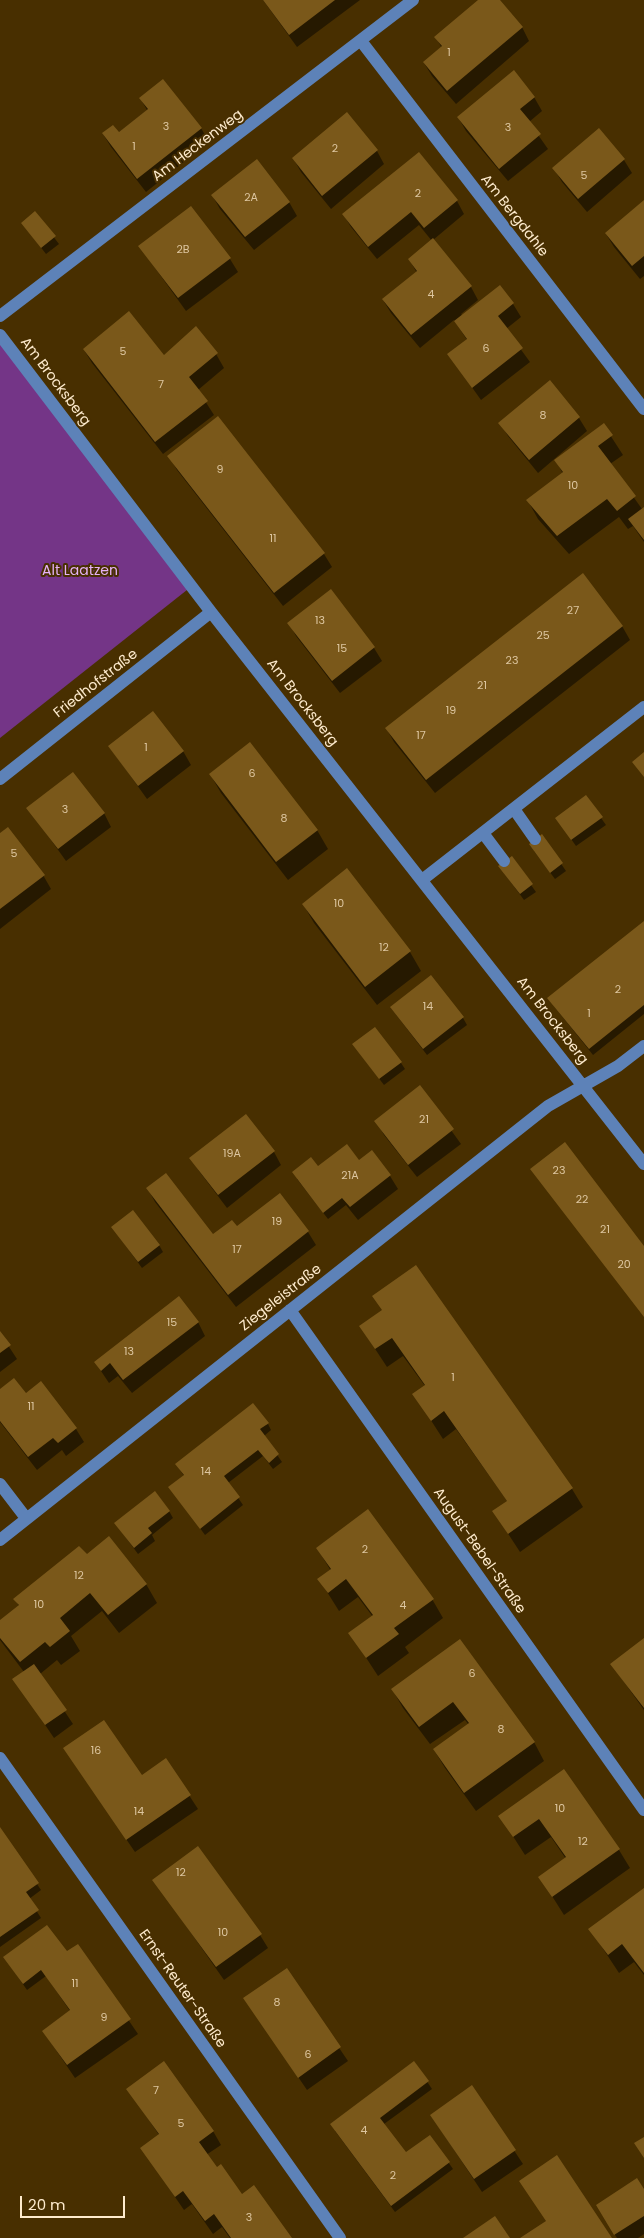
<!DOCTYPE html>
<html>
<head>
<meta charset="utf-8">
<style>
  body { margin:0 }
  #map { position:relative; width:644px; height:2238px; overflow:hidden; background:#482f00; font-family:Poppins,sans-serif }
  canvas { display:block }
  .scale { position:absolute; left:20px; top:2196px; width:105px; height:22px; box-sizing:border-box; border:2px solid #feebcd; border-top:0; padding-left:6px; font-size:15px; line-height:18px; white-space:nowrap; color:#feebcd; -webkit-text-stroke:4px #482f00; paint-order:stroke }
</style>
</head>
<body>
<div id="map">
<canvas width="644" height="2238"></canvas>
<div class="scale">20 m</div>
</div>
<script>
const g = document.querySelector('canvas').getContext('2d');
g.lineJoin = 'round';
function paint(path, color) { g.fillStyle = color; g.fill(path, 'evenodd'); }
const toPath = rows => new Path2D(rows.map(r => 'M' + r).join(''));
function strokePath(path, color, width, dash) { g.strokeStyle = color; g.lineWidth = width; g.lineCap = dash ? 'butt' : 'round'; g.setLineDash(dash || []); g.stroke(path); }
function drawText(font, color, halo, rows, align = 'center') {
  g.font = font + ' Poppins,sans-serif'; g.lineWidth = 4; g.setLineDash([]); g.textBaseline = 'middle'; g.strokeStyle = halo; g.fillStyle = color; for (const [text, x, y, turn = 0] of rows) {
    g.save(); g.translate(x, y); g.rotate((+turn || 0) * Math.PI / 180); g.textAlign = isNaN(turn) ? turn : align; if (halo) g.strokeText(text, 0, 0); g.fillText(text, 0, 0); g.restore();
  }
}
paint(toPath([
  [0,335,192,586,0,738]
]), '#743587');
paint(toPath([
  [263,0,360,0,297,47],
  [480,0,498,0,522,27,529,41,456,104,432,76,424,63,442,48,436,38],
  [534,97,542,111,529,122,548,149,508,181,466,131,458,117],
  [140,98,201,128,209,142,146,192,111,147,103,134,118,133,147,110],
  [377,151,384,164,331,209,301,172,293,158],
  [419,153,457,201,464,214,433,240,471,287,478,300,461,314,463,316,513,304,521,317,506,329,530,362,481,400,449,355,467,340,454,320,420,348,391,313,383,300,417,273,409,259,432,241,419,225,377,259,351,227,343,214],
  [624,160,632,173,587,212,562,182,554,169],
  [212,195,289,202,297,216,254,250,220,209],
  [644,202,644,276,640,279,614,247,606,234],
  [35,213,59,244,46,254,22,223],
  [140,247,230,259,238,272,186,311],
  [84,350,164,357,216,354,224,368,198,390,214,415,163,454,92,363],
  [218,418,324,554,332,567,283,606,177,470,169,456],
  [579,418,587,431,538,473,508,436,500,423],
  [603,424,623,455,610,464,642,509,644,508,644,542,633,526,628,529,619,517,569,554,538,519,528,501,563,474,556,460],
  [331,591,374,648,382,661,340,693,296,636,289,623],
  [622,626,630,640,435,793,394,742,386,728],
  [109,746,183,751,191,765,147,799],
  [210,774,317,830,328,849,288,880,221,793],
  [586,797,606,825,576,846,557,819],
  [28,808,104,813,111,827,66,861],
  [0,835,43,875,51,889,0,929],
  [542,836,566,871,555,879,534,851],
  [511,857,536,892,524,900,504,873],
  [347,870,410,952,421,971,377,1005,314,923,303,904],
  [644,923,644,1014,593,1055,553,1005],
  [391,1008,463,1018,467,1025,427,1055],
  [358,1051,401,1063,405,1069,384,1085],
  [420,1087,461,1144,417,1177,384,1135,376,1121],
  [274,1152,281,1165,227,1208,199,1171,191,1158],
  [359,1161,390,1176,398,1189,358,1220,346,1205,328,1219,297,1179,317,1168],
  [148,1189,213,1236,237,1227,279,1195,308,1232,316,1245,236,1307,155,1202],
  [117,1234,159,1245,163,1252,142,1268],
  [416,1267,572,1489,583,1507,520,1552,494,1512,508,1502,456,1429,443,1439,414,1394,425,1386,403,1356,387,1367,360,1326,382,1311],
  [198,1322,205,1336,132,1393,118,1376,109,1383,95,1362],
  [0,1333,17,1359,0,1372],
  [41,1383,76,1429,84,1442,66,1456,62,1450,37,1470,0,1422,0,1390,25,1394],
  [268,1424,271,1430,264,1436,282,1462,273,1469,263,1456,228,1483,243,1505,205,1535,170,1487,184,1476,176,1464],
  [169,1511,173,1518,152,1535,155,1541,138,1554,115,1523],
  [317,1548,432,1599,443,1618,405,1647,409,1653,378,1676,350,1633,373,1617,358,1597,339,1611,319,1579,331,1571],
  [87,1556,146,1584,157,1603,119,1633,102,1611,71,1636,80,1651,61,1665,57,1660,40,1674,73,1724,54,1738,14,1679,24,1672,0,1640,0,1622,19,1606,15,1599],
  [644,1639,644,1710,612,1665],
  [460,1640,534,1742,544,1761,476,1811,445,1768,434,1750,469,1725,465,1720,430,1744,403,1708,392,1689],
  [166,1760,198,1809,135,1852,73,1762,141,1777],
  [563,1771,619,1850,630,1868,564,1915,540,1877,566,1859,551,1837,525,1855,500,1816],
  [0,1829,41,1890,29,1899,41,1918,0,1947],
  [154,1880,260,1935,268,1948,224,1980],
  [644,1891,644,1975,634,1962,619,1973,590,1929],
  [77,1945,138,2034,75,2078,43,2031,70,2011,46,1976,27,1990,9,1964,66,1953],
  [286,1970,348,2061,307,2090,245,1999],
  [414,2062,432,2089,384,2124,406,2154,430,2136,453,2169,395,2212,335,2131],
  [472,2087,523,2164,482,2192,431,2115],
  [128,2089,213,2131,221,2145,206,2155,216,2169,242,2196,291,2238,230,2238,222,2227,213,2234,192,2204,184,2210,141,2148,159,2135],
  [644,2192,644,2234,638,2238,617,2238,605,2219]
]), '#0007');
paint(toPath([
  [263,0,335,0,289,35],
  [478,0,500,0,523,27,447,91,423,62,442,46,434,37],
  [514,70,535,97,520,109,541,134,499,169,457,117],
  [163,79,202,128,137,179,102,133,113,125,119,132,148,109,139,98],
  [347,112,378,150,322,196,292,158],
  [599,128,625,159,578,199,552,168],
  [419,152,458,200,424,228,411,212,368,247,342,214],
  [257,159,290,202,245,237,211,195],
  [644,200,644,256,632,266,605,233],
  [191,206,231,258,178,298,138,246],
  [35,211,56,236,41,248,21,223],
  [433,238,472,286,411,335,382,299,417,271,408,259],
  [500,285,514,303,498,316,523,348,472,388,447,354,467,339,454,321],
  [129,311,164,355,196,326,218,353,189,377,208,401,155,442,83,349],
  [550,380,580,417,529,460,498,423],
  [218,416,325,553,274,593,167,456],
  [604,423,613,435,598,446,636,496,617,511,607,499,557,536,526,500,563,472,554,460],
  [644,507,644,540,628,519],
  [583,573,623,626,426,780,385,728],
  [331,589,375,647,332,681,287,623],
  [153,711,184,751,138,786,108,746],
  [250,742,318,830,276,862,209,774],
  [644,752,644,777,632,762],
  [73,772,105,813,58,849,26,808],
  [586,795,603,817,571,840,555,818],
  [8,827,45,875,0,909,0,833],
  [542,834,563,863,550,873,529,844],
  [512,856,533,884,520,894,498,866],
  [347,868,411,951,365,987,302,904],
  [644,921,644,1005,589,1049,547,998],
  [431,975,464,1017,423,1049,390,1007],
  [375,1027,402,1062,379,1079,352,1044],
  [420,1085,454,1129,408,1165,374,1121],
  [246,1114,275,1151,218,1195,189,1158],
  [565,1142,644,1246,644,1317,530,1169],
  [347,1144,359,1160,372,1150,391,1175,350,1207,342,1198,323,1213,292,1172,311,1157,318,1166],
  [166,1173,213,1234,232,1220,237,1226,280,1193,309,1231,228,1295,146,1188],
  [133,1210,160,1245,138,1262,111,1227],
  [416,1265,573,1488,508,1534,492,1511,507,1501,444,1411,431,1421,412,1394,425,1385,392,1338,375,1349,359,1326,382,1310,372,1296],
  [179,1296,199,1322,123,1380,110,1363,101,1371,94,1362],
  [0,1331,11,1345,0,1353],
  [14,1378,26,1393,41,1381,77,1428,58,1443,53,1438,28,1457,0,1421,0,1389],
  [253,1403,269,1423,260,1429,279,1454,269,1463,258,1450,224,1476,240,1497,200,1529,168,1487,184,1475,175,1464],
  [155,1491,170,1511,148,1528,152,1533,134,1548,114,1523],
  [368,1509,434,1599,394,1628,399,1634,366,1658,348,1633,373,1615,346,1579,328,1593,317,1579,331,1569,316,1548],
  [109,1536,147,1584,108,1615,90,1593,60,1618,70,1631,50,1647,45,1642,20,1662,0,1638,0,1620,19,1605,13,1599,79,1546,87,1554],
  [644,1638,644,1708,610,1664],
  [460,1639,535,1742,464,1793,433,1749,469,1723,453,1702,419,1727,391,1689],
  [34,1664,67,1710,45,1725,12,1679],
  [104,1720,142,1775,166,1758,191,1795,126,1840,63,1748],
  [564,1769,620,1849,552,1897,538,1877,566,1857,539,1819,513,1837,498,1816],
  [0,1827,39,1883,26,1892,39,1910,0,1937],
  [198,1846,262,1934,216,1967,152,1880],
  [644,1888,644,1973,622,1944,608,1955,588,1929],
  [47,1925,67,1951,78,1944,131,2019,67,2065,42,2031,70,2010,41,1970,23,1984,3,1957],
  [287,1968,341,2047,298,2078,243,1998],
  [164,2061,214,2131,199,2142,217,2167,221,2164,242,2194,254,2185,292,2238,231,2238,214,2214,205,2221,183,2191,175,2197,140,2148,159,2134,126,2089],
  [414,2061,429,2081,380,2118,406,2152,430,2135,450,2162,391,2206,330,2124],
  [472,2085,516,2150,474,2179,430,2115],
  [644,2137,644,2158,634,2143],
  [557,2155,612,2238,520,2238,546,2221,519,2181],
  [637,2178,644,2189,644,2216,614,2235,596,2205],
  [495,2216,510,2238,463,2238]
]), '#7a581a');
strokePath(toPath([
  [361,41,644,409],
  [0,316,413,0],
  [0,335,211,612,644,1164],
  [0,779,211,612],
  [514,809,535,839],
  [483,833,504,861],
  [422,880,644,707],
  [290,1310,644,1810],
  [0,1484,26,1518],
  [0,1540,548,1106,618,1066,644,1046],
  [0,1758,340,2238]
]), '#5d82b8', 12);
drawText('11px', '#ddc6a0', null, [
  ["1",449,53],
  ["3",166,127],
  ["3",508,128],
  ["1",134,147],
  ["2",335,149],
  ["5",584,176],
  ["2",418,194],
  ["2A",251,198],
  ["2B",183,250],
  ["4",431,295],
  ["6",486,349],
  ["5",123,352],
  ["7",161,385],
  ["8",543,416],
  ["9",220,470],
  ["10",573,486],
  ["11",273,539],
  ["27",573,611],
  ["13",320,621],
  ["25",543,636],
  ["15",342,649],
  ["23",512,661],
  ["21",482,686],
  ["19",451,711],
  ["17",421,736],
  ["1",146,748],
  ["6",252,774],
  ["3",65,810],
  ["8",284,819],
  ["5",14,854],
  ["10",339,904],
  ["12",384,948],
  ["2",618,990],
  ["14",428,1007],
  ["1",589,1014],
  ["21",424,1120],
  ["19A",232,1154],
  ["23",559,1171],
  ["21A",350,1176],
  ["22",582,1200],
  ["19",277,1222],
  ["21",605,1230],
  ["17",237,1250],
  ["20",624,1265],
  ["15",172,1323],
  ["13",129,1352],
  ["1",453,1378],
  ["11",31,1407],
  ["14",206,1472],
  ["2",365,1550],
  ["12",79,1576],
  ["10",39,1605],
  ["4",403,1606],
  ["6",472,1674],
  ["8",501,1730],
  ["16",96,1751],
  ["10",560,1809],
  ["14",139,1812],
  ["12",583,1842],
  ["12",181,1873],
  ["10",223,1933],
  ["11",75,1984],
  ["8",277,2003],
  ["9",104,2018],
  ["6",308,2055],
  ["7",156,2091],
  ["5",181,2124],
  ["4",364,2131],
  ["2",393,2176],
  ["3",249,2218]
]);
drawText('14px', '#feebcd', '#482f00', [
  ["Am Heckenweg",198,146,-37],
  ["Am Bergdahle",514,216,52],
  ["Am Brocksberg",55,382,53],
  ["Friedhofstraße",96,684,-38],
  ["Am Brocksberg",302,703,52],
  ["Am Brocksberg",552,1021,52],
  ["Ziegeleistraße",281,1298,-38],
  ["August-Bebel-Straße",479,1551,55],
  ["Ernst-Reuter-Straße",182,1989,55]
]);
drawText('14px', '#e5b2f6', '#482f00', [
  ["Alt Laatzen",80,571]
]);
</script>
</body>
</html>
